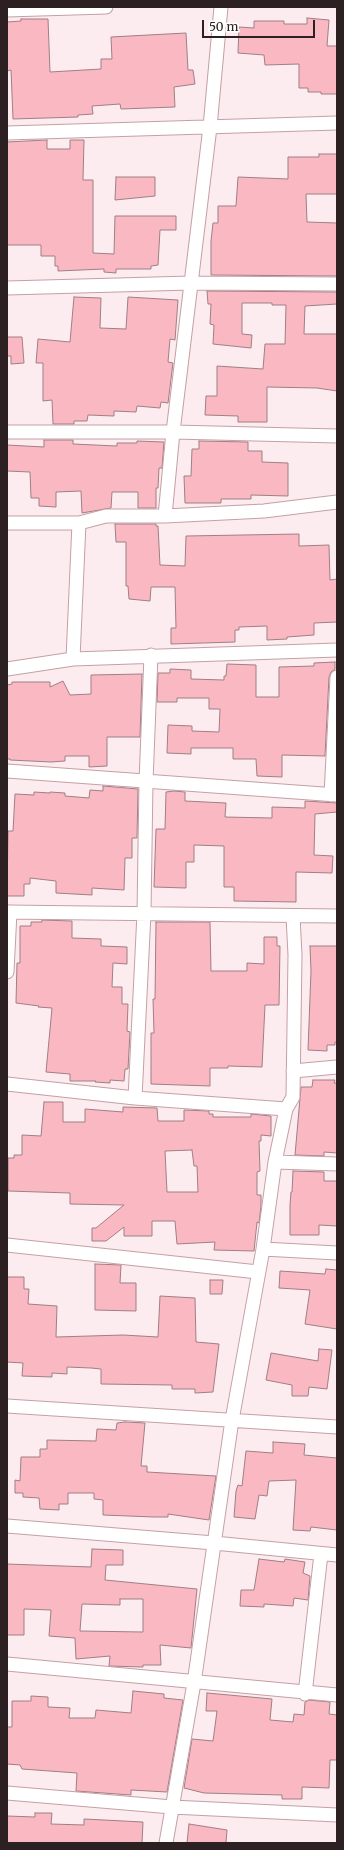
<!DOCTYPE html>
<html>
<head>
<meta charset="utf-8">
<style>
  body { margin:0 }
  #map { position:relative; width:344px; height:1850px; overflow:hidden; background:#fcecef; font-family:Merriweather,serif }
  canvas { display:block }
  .frame { position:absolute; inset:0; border:8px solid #2d2022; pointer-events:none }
  .scale { position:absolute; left:202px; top:20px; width:113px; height:18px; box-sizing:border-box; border:2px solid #2d2022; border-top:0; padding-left:5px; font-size:12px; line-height:14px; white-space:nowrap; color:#2d2022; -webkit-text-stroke:3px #fff; paint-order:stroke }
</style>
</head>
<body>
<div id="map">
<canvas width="344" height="1850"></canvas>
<div class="frame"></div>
<div class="scale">50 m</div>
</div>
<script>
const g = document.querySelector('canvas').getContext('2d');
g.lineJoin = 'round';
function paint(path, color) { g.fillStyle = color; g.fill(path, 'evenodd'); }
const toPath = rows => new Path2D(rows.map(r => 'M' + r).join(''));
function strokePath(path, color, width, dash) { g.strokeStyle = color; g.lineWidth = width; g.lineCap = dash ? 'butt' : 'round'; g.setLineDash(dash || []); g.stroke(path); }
const building = toPath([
  [307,18,329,20,327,46,337,46,337,94,321,94,321,92,308,92,308,88,299,88,299,64,265,65,264,55,238,53,239,27,254,28,254,21,284,21,284,24,307,24,307,18],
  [21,19,48,19,50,72,101,69,101,59,112,59,111,37,186,33,188,70,193,70,195,84,174,87,175,107,121,109,120,104,92,106,93,114,78,115,78,117,13,119,11,70,7,71,7,22,21,21,21,19],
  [47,140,47,149,70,149,70,140,84,140,83,180,93,180,93,253,114,254,115,216,176,216,176,230,160,230,158,265,151,266,151,269,116,269,116,273,104,272,104,269,58,271,58,266,55,266,55,256,41,256,41,245,7,245,7,142,47,140],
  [319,154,337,154,337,194,306,194,307,222,337,223,337,276,211,275,211,241,213,223,218,223,218,206,236,206,238,177,288,179,288,157,319,157,319,154],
  [116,177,155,177,155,196,115,200,116,177],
  [207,291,337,292,337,304,305,306,304,334,337,334,337,391,317,388,267,387,267,422,238,422,238,416,205,415,206,396,217,396,217,366,263,369,265,344,285,344,286,305,272,305,272,303,242,303,242,334,252,335,251,348,213,344,214,325,210,324,211,304,208,304,207,291],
  [74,297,101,298,100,328,126,329,128,297,178,300,175,340,170,339,168,362,173,363,168,403,161,402,160,408,137,406,136,412,114,411,114,416,88,415,87,421,74,421,74,424,53,424,52,400,43,401,43,363,36,363,38,339,70,342,74,297],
  [7,337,22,337,24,363,11,364,11,356,7,356,7,337],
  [44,440,73,440,73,444,117,446,117,443,137,443,137,441,164,442,162,468,159,468,158,488,156,488,156,508,138,508,138,492,112,492,111,508,82,513,81,491,56,492,56,507,39,506,39,498,31,498,30,472,7,471,7,445,44,447,44,440],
  [199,441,248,442,248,451,262,451,262,462,288,463,288,496,251,495,251,499,221,499,221,503,185,503,184,476,191,476,192,449,199,449,199,441],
  [115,524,156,524,156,526,158,526,160,565,185,566,186,536,299,534,299,546,329,545,330,580,337,579,337,622,314,623,314,635,287,637,287,639,267,640,267,626,239,627,239,630,235,630,235,642,171,644,171,628,176,628,175,587,151,587,150,601,129,599,128,586,126,586,126,542,116,542,115,524],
  [335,662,335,669,331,672,329,677,325,756,282,755,282,777,257,776,256,759,233,759,233,748,191,748,191,754,167,753,168,725,192,726,192,731,219,732,220,709,209,709,209,698,177,698,177,702,157,702,158,673,170,673,170,669,191,670,191,679,224,680,224,676,226,676,227,664,256,665,256,697,279,697,279,667,314,666,314,663,335,662],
  [142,674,140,737,107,737,107,766,89,767,89,756,65,756,65,761,51,762,10,760,10,759,7,759,7,685,12,684,12,682,50,682,50,687,63,681,70,695,91,694,91,675,142,674],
  [103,786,138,789,137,838,132,838,132,858,125,858,124,890,92,888,92,895,56,893,56,881,30,878,30,884,24,884,24,896,7,896,8,831,13,831,15,794,34,795,34,792,50,793,50,792,65,793,65,796,89,798,90,790,103,791,103,786],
  [174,791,185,792,185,801,226,803,225,817,272,818,272,807,305,808,305,801,337,803,337,812,315,814,314,855,333,856,332,873,296,872,296,902,234,901,234,887,224,887,224,846,194,845,194,862,186,862,186,888,154,887,156,829,165,829,166,792,174,791],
  [42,920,72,921,72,938,101,939,101,946,127,947,127,964,113,963,112,987,122,987,122,1004,128,1004,127,1031,130,1032,128,1069,125,1069,124,1081,110,1080,110,1083,95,1082,96,1081,70,1081,70,1074,46,1072,52,1008,38,1007,39,1006,16,1003,17,963,20,963,20,926,31,926,31,922,42,922,42,920],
  [156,922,210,922,211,971,247,971,247,963,264,964,264,937,277,937,277,946,280,946,279,1005,265,1005,262,1067,228,1066,228,1068,210,1068,210,1086,151,1084,151,1033,154,1033,153,999,155,999,156,922],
  [310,946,337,946,337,1042,335,1042,335,1045,327,1045,327,1051,308,1050,311,971,310,946],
  [313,1080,335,1080,334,1083,337,1083,337,1153,324,1152,324,1156,295,1155,301,1087,312,1087,313,1080],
  [44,1102,63,1102,63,1122,85,1122,85,1109,123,1112,123,1107,157,1108,158,1121,184,1121,184,1110,209,1111,209,1114,213,1114,213,1117,251,1117,251,1114,271,1116,271,1136,261,1135,261,1141,259,1141,260,1171,257,1172,257,1195,261,1195,261,1206,259,1223,257,1222,254,1251,214,1250,215,1242,177,1244,175,1221,152,1221,152,1236,124,1236,124,1227,106,1241,92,1241,92,1228,96,1228,124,1205,70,1204,70,1193,8,1191,8,1158,14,1158,14,1155,22,1155,22,1135,41,1136,44,1102],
  [192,1150,194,1166,197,1166,198,1192,167,1192,165,1151,192,1150],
  [293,1171,324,1172,324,1181,337,1181,337,1226,319,1225,319,1235,290,1235,290,1205,291,1192,292,1192,293,1171],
  [95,1264,121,1265,120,1283,136,1283,136,1311,95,1310,95,1264],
  [326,1269,337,1270,337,1329,305,1324,310,1290,279,1288,280,1271,325,1274,326,1269],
  [7,1277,24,1277,24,1289,29,1289,28,1304,57,1306,56,1337,123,1335,158,1337,160,1296,195,1298,196,1342,219,1344,213,1392,195,1393,195,1389,172,1389,172,1385,101,1384,101,1369,91,1368,67,1367,67,1374,52,1373,52,1377,22,1376,23,1363,7,1362,7,1277],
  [210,1280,223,1280,222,1294,210,1294,210,1280],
  [319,1349,332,1350,327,1389,309,1387,308,1396,292,1396,292,1385,266,1380,271,1353,318,1361,319,1349],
  [125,1422,145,1423,141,1466,147,1466,147,1472,216,1476,209,1520,168,1514,168,1517,154,1517,103,1515,103,1500,94,1499,94,1493,68,1493,68,1504,59,1504,59,1510,40,1509,39,1498,23,1497,23,1493,15,1493,15,1480,20,1481,21,1457,40,1457,40,1449,47,1449,47,1440,96,1441,97,1429,116,1430,117,1423,125,1422],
  [273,1442,305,1444,304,1455,337,1458,337,1530,311,1527,310,1531,293,1530,296,1480,269,1481,267,1496,259,1495,255,1519,234,1517,236,1491,238,1485,242,1486,246,1451,273,1453,273,1442],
  [92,1549,123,1550,123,1565,106,1565,105,1580,197,1589,191,1648,160,1645,161,1665,143,1665,143,1667,109,1666,110,1656,76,1659,75,1638,49,1636,51,1610,24,1609,24,1635,7,1635,7,1564,91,1567,92,1549],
  [120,1599,143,1599,143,1632,80,1631,82,1604,120,1605,120,1599],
  [259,1559,284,1562,285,1559,305,1562,303,1573,310,1576,308,1600,294,1598,293,1606,264,1604,264,1607,240,1606,241,1590,254,1590,259,1559],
  [133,1691,164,1694,164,1698,183,1700,167,1792,131,1790,131,1795,76,1791,77,1773,22,1769,20,1765,7,1764,7,1727,12,1727,12,1701,31,1701,31,1696,48,1697,48,1707,70,1708,69,1718,95,1718,96,1710,131,1713,133,1691],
  [207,1693,272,1699,270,1720,293,1722,294,1714,304,1715,305,1702,309,1700,330,1702,329,1714,337,1715,337,1760,330,1760,329,1788,302,1787,302,1799,282,1799,282,1795,204,1793,184,1788,192,1739,213,1741,217,1711,206,1711,207,1693],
  [35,1813,52,1813,51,1824,84,1825,84,1819,143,1822,142,1843,7,1843,7,1816,35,1817,35,1813],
  [189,1824,227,1830,226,1843,187,1843,189,1824]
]);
paint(building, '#fab8c3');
strokePath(building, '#a07e83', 1);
const minor = toPath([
  [7,10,106,7],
  [7,133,337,123],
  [7,288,191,283,337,284],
  [7,432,173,432,337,436],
  [165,516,173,432,210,127,221,7],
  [7,523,79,523,106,516,165,516,264,511,337,502],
  [73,659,79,523],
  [7,669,73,659,337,650],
  [7,771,337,795],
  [331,795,337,677],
  [7,912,337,916],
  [7,972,10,912],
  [293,1071,337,1067],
  [7,1084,135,1098,286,1109],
  [135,1098,144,913,146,782,151,655],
  [275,1162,337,1164],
  [7,1245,258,1272],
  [263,1249,337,1253],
  [7,1406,337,1427],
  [7,1526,214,1543,337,1555],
  [7,1664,337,1695],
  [305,1694,321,1554],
  [7,1793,172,1807,337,1815],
  [166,1843,194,1683,232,1420,263,1249,275,1162,286,1109,293,1097,295,955,293,916]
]);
strokePath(minor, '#c4a0a6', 15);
strokePath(minor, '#fff', 13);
</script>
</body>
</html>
